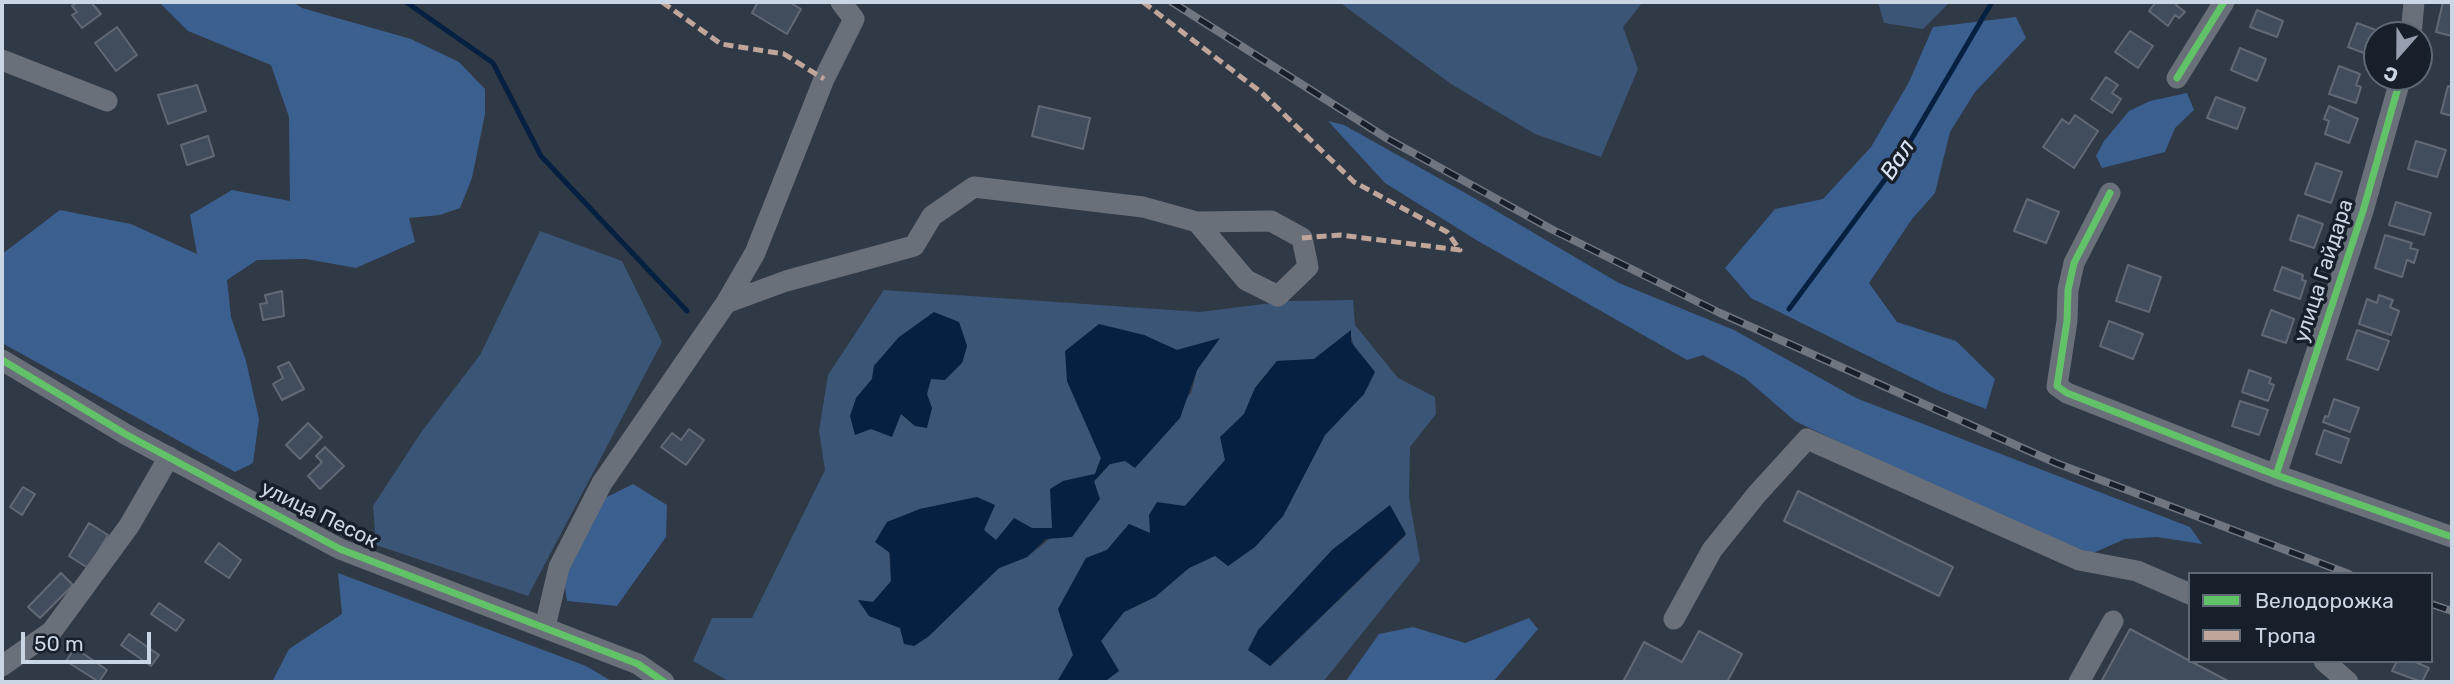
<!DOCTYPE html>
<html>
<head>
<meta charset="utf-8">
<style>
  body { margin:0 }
  #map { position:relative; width:2454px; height:684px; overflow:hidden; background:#303946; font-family:Rubik,sans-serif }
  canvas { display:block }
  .frame { position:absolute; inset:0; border:4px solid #cbd6e5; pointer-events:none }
  .legend { position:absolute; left:2188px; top:572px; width:245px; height:91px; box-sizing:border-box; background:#171f2a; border:2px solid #5f6875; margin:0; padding:9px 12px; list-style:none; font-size:21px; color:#cbd6e5 }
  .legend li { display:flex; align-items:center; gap:14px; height:35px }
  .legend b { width:35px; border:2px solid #5f6875 }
  .north { position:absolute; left:2363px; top:21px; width:70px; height:70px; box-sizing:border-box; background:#171f2a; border:2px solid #5f6875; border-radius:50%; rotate:201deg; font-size:19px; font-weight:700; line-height:28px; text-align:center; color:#cbd6e5 }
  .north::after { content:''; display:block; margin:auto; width:24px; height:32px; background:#959fad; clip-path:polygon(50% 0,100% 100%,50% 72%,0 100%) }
  .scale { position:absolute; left:21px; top:632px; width:130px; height:32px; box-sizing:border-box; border:4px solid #cbd6e5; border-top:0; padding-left:9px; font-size:21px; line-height:24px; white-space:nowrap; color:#cbd6e5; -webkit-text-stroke:5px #171f2a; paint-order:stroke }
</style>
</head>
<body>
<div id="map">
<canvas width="2454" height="684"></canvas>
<div class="frame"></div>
<ul class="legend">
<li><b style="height:9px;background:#61c268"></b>Велодорожка</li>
<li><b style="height:9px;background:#c0a59a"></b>Тропа</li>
</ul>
<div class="north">С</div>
<div class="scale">50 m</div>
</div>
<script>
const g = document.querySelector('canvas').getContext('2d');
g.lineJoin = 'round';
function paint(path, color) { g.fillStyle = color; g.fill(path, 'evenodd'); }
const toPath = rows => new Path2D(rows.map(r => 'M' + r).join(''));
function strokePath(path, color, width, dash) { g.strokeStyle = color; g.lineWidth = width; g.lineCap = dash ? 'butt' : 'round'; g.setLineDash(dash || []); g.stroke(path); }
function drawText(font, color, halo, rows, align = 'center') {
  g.font = font + ' Rubik,sans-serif'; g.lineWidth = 7; g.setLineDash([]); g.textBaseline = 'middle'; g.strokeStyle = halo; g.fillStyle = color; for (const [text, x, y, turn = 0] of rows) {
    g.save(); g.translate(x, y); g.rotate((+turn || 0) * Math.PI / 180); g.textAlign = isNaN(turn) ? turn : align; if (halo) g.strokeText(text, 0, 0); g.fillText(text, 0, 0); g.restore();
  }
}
paint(toPath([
  [1339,2,1643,2,1623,27,1638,69,1601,157,1535,134,1451,84],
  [1878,2,1950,2,1923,29,1884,23],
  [540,231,622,261,662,342,528,596,376,545,373,506,422,431,480,355],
  [884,290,1200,312,1287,301,1353,300,1355,325,1398,378,1435,397,1436,414,1410,447,1409,498,1420,561,1323,682,1104,682,1119,671,1101,641,1124,612,1155,597,1189,568,1216,555,1228,566,1283,516,1325,435,1364,394,1350,331,1314,359,1277,361,1255,388,1244,414,1221,437,1225,460,1185,506,1150,533,1129,524,1107,550,1086,558,1058,609,1073,655,1057,682,730,682,693,661,712,618,752,618,825,470,819,431,828,375],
  [959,322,967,346,962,363,931,379,926,394,932,408,915,426,901,414,887,434,871,429,856,398,872,379,874,366,899,337],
  [1144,335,1177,350,1219,339,1197,370,1191,393,1125,461,1110,464,1094,482,1099,499,1027,557,999,568,914,646,900,628,869,616,859,600,873,602,891,582,887,522,920,509,977,497,984,530,996,541,1032,528,1052,528,1063,481,1095,474,1101,458,1067,381],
  [1390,506,1406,535,1271,666,1248,650,1332,550]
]), '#3b5577');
paint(toPath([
  [159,2,293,2,302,8,411,39,459,62,485,89,485,114,472,178,460,208,440,215,409,218,415,242,356,268,306,259,257,260,227,280,231,317,246,361,259,419,253,463,235,472,2,343,2,254,60,210,131,224,197,254,190,215,232,190,290,201,289,117,271,65,188,31],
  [2016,17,2026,38,1975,92,1950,132,1935,193,1912,219,1869,283,1897,322,1956,341,1995,379,1986,409,1939,391,1751,298,1725,268,1775,209,1823,199,1871,147,1909,82,1933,27],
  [2187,93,2194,110,2175,128,2165,152,2102,168,2096,156,2104,141,2129,111,2150,101],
  [1328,121,1344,125,1476,199,1619,283,1734,330,1856,398,2190,527,2202,544,2157,537,2125,539,2093,553,2038,537,1795,421,1745,378,1703,355,1687,360,1478,241,1385,183],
  [633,484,667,505,666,537,617,606,567,601,562,566,595,503],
  [338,573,586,666,613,682,272,682,289,649,342,614],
  [1529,618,1538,629,1493,682,1345,682,1379,634,1413,627,1465,643]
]), '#3b5f8e');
paint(toPath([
  [934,312,959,322,967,346,962,363,945,380,931,379,927,394,932,408,927,428,915,426,901,414,892,437,871,429,855,435,850,416,856,398,872,379,874,366,899,337],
  [1099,324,1144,335,1177,350,1220,338,1197,370,1180,418,1135,468,1125,461,1110,464,1094,481,1100,499,1072,537,1046,539,1027,557,999,568,928,637,914,646,904,644,900,628,869,616,858,600,873,602,891,581,890,553,875,542,887,522,920,509,977,497,995,505,984,530,996,540,1014,518,1032,528,1052,528,1050,489,1063,481,1095,474,1101,458,1067,381,1065,351],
  [1351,330,1351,342,1375,372,1364,394,1325,435,1283,516,1255,547,1228,566,1215,556,1189,568,1155,597,1124,612,1101,641,1119,671,1104,682,1057,682,1073,655,1058,609,1086,558,1107,550,1129,524,1150,533,1149,515,1157,502,1185,506,1225,460,1220,437,1244,414,1255,388,1277,361,1314,359],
  [1390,505,1406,534,1270,666,1248,650,1258,630,1332,550]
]), '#062042');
strokePath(toPath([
  [406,2,493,63,541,156,687,311],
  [1789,309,1898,162,1992,2]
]), '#062042', 5);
const building = toPath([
  [77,2,91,2,101,14,82,28,72,15,77,12,72,6,77,2],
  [758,2,789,2,801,9,787,34,752,13,758,2],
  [2156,2,2178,2,2176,5,2185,12,2179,18,2175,15,2168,26,2149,11,2156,2],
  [2443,2,2452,2,2452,36,2436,32,2443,2],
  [2257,10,2283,21,2277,37,2250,27,2257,10],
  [2357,23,2381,32,2377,35,2372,56,2348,47,2357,23],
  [117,27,137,55,116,71,95,43,117,27],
  [2130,31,2153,46,2138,68,2115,52,2130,31],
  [2240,48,2266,59,2257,81,2231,70,2240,48],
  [2339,66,2360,74,2356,85,2361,87,2356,103,2329,94,2339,66],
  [2106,77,2118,85,2112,93,2121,99,2112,113,2091,99,2106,77],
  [197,85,206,111,168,124,158,95,197,85],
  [2448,86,2452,87,2452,116,2441,113,2448,86],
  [2216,97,2245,108,2237,129,2207,118,2216,97],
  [1039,106,1090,118,1083,149,1032,136,1039,106],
  [2329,106,2358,119,2349,143,2325,134,2329,121,2324,119,2329,106],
  [2075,115,2098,131,2074,168,2043,147,2062,119,2069,124,2075,115],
  [208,136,214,156,187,165,181,145,208,136],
  [2416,141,2446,150,2437,177,2408,169,2416,141],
  [2316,163,2342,172,2331,203,2305,194,2316,163],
  [2027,199,2059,212,2046,243,2014,231,2027,199],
  [2396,202,2431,213,2424,235,2389,225,2396,202],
  [2298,215,2323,224,2314,248,2290,240,2298,215],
  [2385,235,2412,243,2410,248,2418,250,2414,263,2407,260,2402,277,2375,268,2385,235],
  [2128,265,2161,277,2149,312,2116,301,2128,265],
  [2282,267,2303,275,2302,280,2306,281,2300,299,2274,290,2282,267],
  [282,291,284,316,263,320,260,304,267,303,265,295,282,291],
  [2379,295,2393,300,2390,307,2399,311,2391,335,2359,324,2367,299,2377,303,2379,295],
  [2271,310,2294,319,2286,343,2262,335,2271,310],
  [2109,321,2143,334,2133,359,2100,346,2109,321],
  [2357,330,2389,341,2378,370,2347,359,2357,330],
  [289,362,304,389,282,400,273,384,283,378,278,367,289,362],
  [2249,370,2271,378,2269,383,2274,385,2268,401,2242,392,2249,370],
  [2334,399,2359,408,2350,432,2323,422,2325,416,2328,417,2334,399],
  [2240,401,2268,410,2259,435,2232,426,2240,401],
  [308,423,322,437,300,459,286,445,308,423],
  [689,429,704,440,686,465,661,447,672,433,681,440,689,429],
  [2324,430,2349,439,2341,463,2316,454,2324,430],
  [325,447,344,466,320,489,308,476,322,462,316,456,325,447],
  [23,487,35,494,22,515,10,507,23,487],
  [1798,491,1953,567,1939,596,1784,521,1798,491],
  [89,523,108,535,88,568,69,556,89,523],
  [219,543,241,560,229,578,205,562,219,543],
  [61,573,73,585,40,618,28,607,61,573],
  [159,603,184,620,176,631,151,614,159,603],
  [2130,629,2190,661,2230,682,2101,682,2130,629],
  [1699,631,1742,654,1727,682,1623,682,1644,642,1682,662,1699,631],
  [129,634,159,655,151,666,121,645,129,634],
  [75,648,107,670,99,682,66,661,75,648],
  [2397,661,2413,661,2429,668,2422,682,2392,671,2397,661]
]);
paint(building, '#414d5c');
strokePath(building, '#626975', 2);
strokePath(toPath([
  [2411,35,2414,2],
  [2,60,107,101],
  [2177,78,2224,2],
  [2110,193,2074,263,2068,290,2067,321,2057,386,2067,393,2276,475,2452,537],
  [726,303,786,281,914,246,932,216,974,187,1143,207,1197,222,1271,221,1302,238,1308,267,1278,296,1246,280,1197,222],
  [2,360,127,435,340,549,638,664,664,682],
  [2276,475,2363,211,2401,77],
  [1674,619,1712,550,1757,494,1807,439,2079,560,2137,571,2190,594],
  [545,627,559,567,602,483,726,303,755,253,824,79,854,19,841,2],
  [2324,661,2348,682],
  [2,666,52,631,129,526,169,457],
  [2079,682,2113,621]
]), '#6a707a', 21);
const rail = toPath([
  [1172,2,1388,139,1553,230,1720,313,2056,463,2349,574],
  [2431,604,2452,611]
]);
strokePath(rail, '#707680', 8);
strokePath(rail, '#171f2a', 5, [16]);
strokePath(toPath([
  [662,2,721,44,784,54,824,79],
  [1143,2,1262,93,1354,182,1447,232,1460,250,1340,235,1302,238]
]), '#c0a59a', 5, [10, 5]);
strokePath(toPath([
  [2177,78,2224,2],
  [2110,193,2074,263,2068,290,2067,321,2057,386,2067,393,2276,475,2452,537],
  [2,360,127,435,340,549,638,664,664,682],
  [2276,475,2363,211,2401,77]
]), '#61c268', 7);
drawText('21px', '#cbd6e5', '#171f2a', [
  ["улица Гайдара",2324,271,-72],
  ["улица Песок",319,515,26]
]);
drawText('italic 23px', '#d9e5f5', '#171f2a', [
  ["Вал",1898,160,-57]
]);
</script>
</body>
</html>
